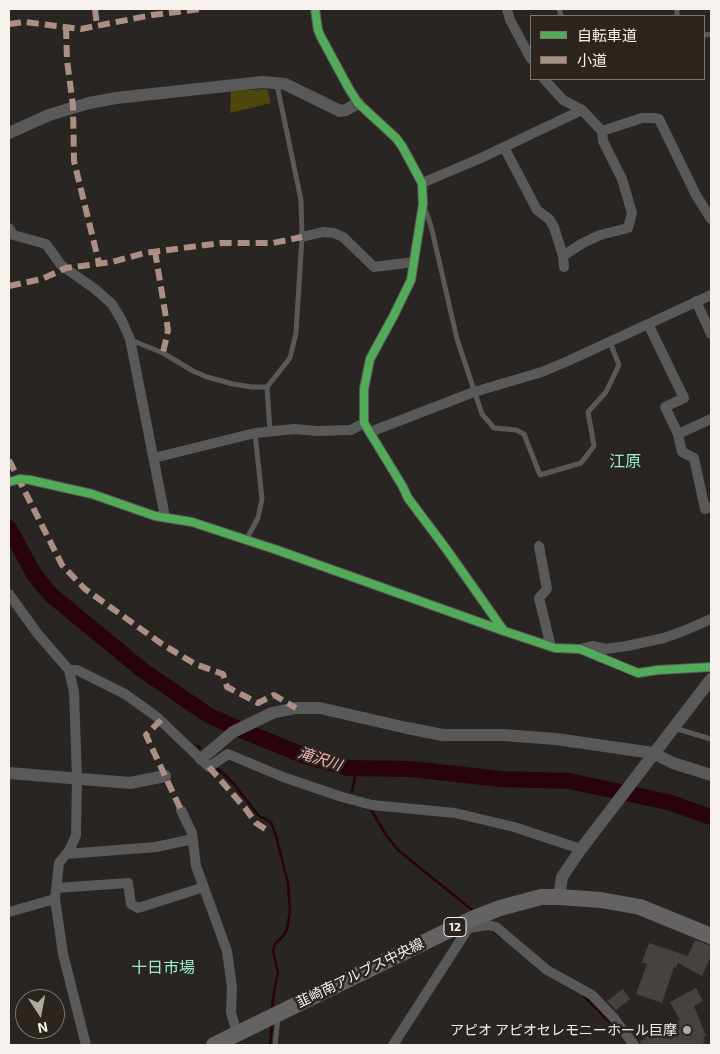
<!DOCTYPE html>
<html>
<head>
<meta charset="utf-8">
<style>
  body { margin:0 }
  #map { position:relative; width:720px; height:1054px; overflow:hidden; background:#282522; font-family:"Exo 2","Noto Sans JP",sans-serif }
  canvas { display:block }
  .frame { position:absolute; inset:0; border:10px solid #f6f1ed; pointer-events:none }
  .legend { position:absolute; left:530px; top:15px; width:175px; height:65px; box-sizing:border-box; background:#2b241f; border:1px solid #7c7671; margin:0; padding:6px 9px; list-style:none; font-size:15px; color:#f6f1ed }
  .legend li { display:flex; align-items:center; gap:10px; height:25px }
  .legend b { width:25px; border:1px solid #7c7671 }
  .north { position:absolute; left:15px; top:989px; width:50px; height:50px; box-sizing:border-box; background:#2b241f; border:1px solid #7c7671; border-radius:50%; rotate:169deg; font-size:14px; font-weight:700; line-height:20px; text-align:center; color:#f6f1ed }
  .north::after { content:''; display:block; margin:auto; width:18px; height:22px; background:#aeaaa6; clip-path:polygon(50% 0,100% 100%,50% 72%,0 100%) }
</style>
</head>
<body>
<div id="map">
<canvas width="720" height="1054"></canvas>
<div class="frame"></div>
<ul class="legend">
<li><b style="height:6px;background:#51ab58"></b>自転車道</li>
<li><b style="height:6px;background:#ac8f84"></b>小道</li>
</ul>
<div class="north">N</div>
</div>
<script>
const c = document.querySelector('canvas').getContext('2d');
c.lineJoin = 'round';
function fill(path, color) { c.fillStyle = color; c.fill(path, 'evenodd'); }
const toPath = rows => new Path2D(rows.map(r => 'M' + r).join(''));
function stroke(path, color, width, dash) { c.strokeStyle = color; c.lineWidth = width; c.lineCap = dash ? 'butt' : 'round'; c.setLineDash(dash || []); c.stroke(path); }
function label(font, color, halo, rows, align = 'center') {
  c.font = font + ' "Exo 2","Noto Sans JP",sans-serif'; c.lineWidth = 5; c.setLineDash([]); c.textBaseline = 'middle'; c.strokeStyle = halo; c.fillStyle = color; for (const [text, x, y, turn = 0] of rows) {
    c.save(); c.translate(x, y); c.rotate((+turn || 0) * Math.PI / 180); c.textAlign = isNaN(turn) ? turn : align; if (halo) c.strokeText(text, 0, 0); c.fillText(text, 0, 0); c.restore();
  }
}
fill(toPath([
  [267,89,271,103,230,113,231,91]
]), '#4f460e');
stroke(toPath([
  [198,746,200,748],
  [215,766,233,783,259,816,271,822,276,836,288,883,290,911,287,929,283,936,275,944,273,951,278,973,274,991,272,1010],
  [352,791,357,768],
  [370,808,386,835,398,850,472,910],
  [492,930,501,937],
  [584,996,614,1026],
  [270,1045,272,1024]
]), '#29030c', 2.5);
stroke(toPath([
  [9,528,34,574,50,594,141,669,208,715,241,730,305,756,348,768,410,769,501,779,569,781,668,802,711,817]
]), '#29030c', 16);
fill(toPath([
  [695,940,711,946,711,956,702,976,678,963,676,968,674,967,662,1003,636,994,647,964,642,962,649,943,688,956],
  [696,988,703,1001,694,1006,706,1036,703,1037,705,1041,703,1042,704,1045,641,1045,640,1041,646,1039,645,1037,669,1029,667,1025,680,1020,670,1002],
  [623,989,630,999,616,1010,607,1001]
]), '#464240');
stroke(toPath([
  [559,9,561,16],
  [677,9,677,16],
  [704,35,711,34],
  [425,209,431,226,457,339,482,414,494,428,516,430,524,434,540,475,581,463,594,446,588,412,606,392,619,365,610,342],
  [131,340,163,353,193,371,207,377,233,384,251,387,267,387,290,358,296,333,302,237,301,200,277,85],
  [267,387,270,430],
  [246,540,258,518,262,499,255,433],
  [674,728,711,739],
  [275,1045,278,1018]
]), '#5a5959', 5);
stroke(toPath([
  [315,9,318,30,321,37,348,87,358,103,396,138,402,146,422,183,423,204,411,280,394,315,370,359,364,389,364,423,403,487,408,498,447,550,504,631],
  [507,9,510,20,531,59],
  [544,79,563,100,582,110,602,131,642,118,654,118,659,119,696,195,711,219],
  [504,147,537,210,549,219,554,227,563,256,564,267],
  [422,183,481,158,582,110],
  [9,228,13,235,46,244,61,265,95,289,112,304,122,321,130,339,165,517],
  [302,237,323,232,334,233,343,237,374,267,414,262],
  [563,256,581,244,600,235,628,228,632,213,622,179,603,141,602,131],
  [696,301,711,334],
  [648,324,684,398,665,407,678,434],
  [711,419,678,434,682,452,694,458,705,509,711,507],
  [370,432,474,392,542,372,568,361,711,295],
  [154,458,255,433,294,429,317,431,351,430,364,423],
  [9,482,20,479,30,480,92,494,155,516,192,522,277,550,504,631,555,648,580,649,638,673,658,670,711,667],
  [539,546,547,589,539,598,551,647],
  [9,594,37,633,69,670,74,692,77,778,76,835,70,849,59,863,55,899,63,954,86,1045],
  [580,649,592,646,606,649,627,646,664,638,686,630,711,619],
  [69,670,77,670,125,694,157,717,209,767,228,754,283,777,342,797,372,805,455,813,514,827,581,849],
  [181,810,192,833,196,866,227,951,232,988,231,1012,237,1034],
  [66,854,156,847,193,839],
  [56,888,128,883,131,904,138,908,204,887],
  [9,912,55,899],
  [468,928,488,925,496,927,547,970,592,995,613,1017,634,1045],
  [393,1045,471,924]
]), '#5a5959', 10);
stroke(toPath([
  [9,133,49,115,89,103,116,98,262,82,285,84,340,111,346,110,358,103],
  [201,759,233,732,272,713,296,708,320,708,407,728,443,735,503,735,556,739,653,753,673,763,711,775],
  [9,773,130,783,165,776],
  [559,897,562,877,581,849,711,679]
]), '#5a5959', 12);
stroke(toPath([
  [214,1045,474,918,500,908,541,897,559,897,601,900,640,907,711,936]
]), '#646262', 16);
stroke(toPath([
  [95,9,97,26],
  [9,24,24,22,81,29,152,15,201,9],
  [66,27,67,60,73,106,74,161,99,263],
  [155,251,168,330,163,353],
  [9,286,42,279,66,268,112,262,145,253,221,243,273,243,302,237],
  [9,460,62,565,85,589,162,644,195,664,223,674,227,687,258,703,274,695,296,708],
  [161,720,146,735,181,810],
  [209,767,245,808,256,823,270,832]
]), '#ac8f84', 6, [12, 6]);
stroke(toPath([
  [315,9,318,30,321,37,348,87,358,103,396,138,402,146,422,183,423,204,411,280,394,315,370,359,364,389,364,423,403,487,408,498,447,550,504,631],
  [9,482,20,479,30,480,92,494,155,516,192,522,277,550,504,631,555,648,580,649,638,673,658,670,711,667]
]), '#51ab58', 8);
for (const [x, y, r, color] of [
  [687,1030,5,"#aeaaa6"]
]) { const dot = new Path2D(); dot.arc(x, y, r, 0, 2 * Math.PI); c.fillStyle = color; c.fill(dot); stroke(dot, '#2b241f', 2); }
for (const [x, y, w] of [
  [455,927,22]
]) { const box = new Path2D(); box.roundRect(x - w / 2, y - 9.5, w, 19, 4); c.fillStyle = '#2b241f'; c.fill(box); stroke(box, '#f6f1ed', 1); }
label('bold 12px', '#f6f1ed', null, [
  ["12",455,927]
]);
label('14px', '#f6f1ed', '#2b241f', [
  ["韮崎南アルプス中央線",360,973,-26]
]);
label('14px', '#f6f1ed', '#2b241f', [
  ["アピオ アピオセレモニーホール巨摩",677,1030]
], 'right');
label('italic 15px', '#f7b8c1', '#2b241f', [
  ["滝沢川",320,759,18]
]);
label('16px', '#95efcd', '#2b241f', [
  ["江原",625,462],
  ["十日市場",163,968]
]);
</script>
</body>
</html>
